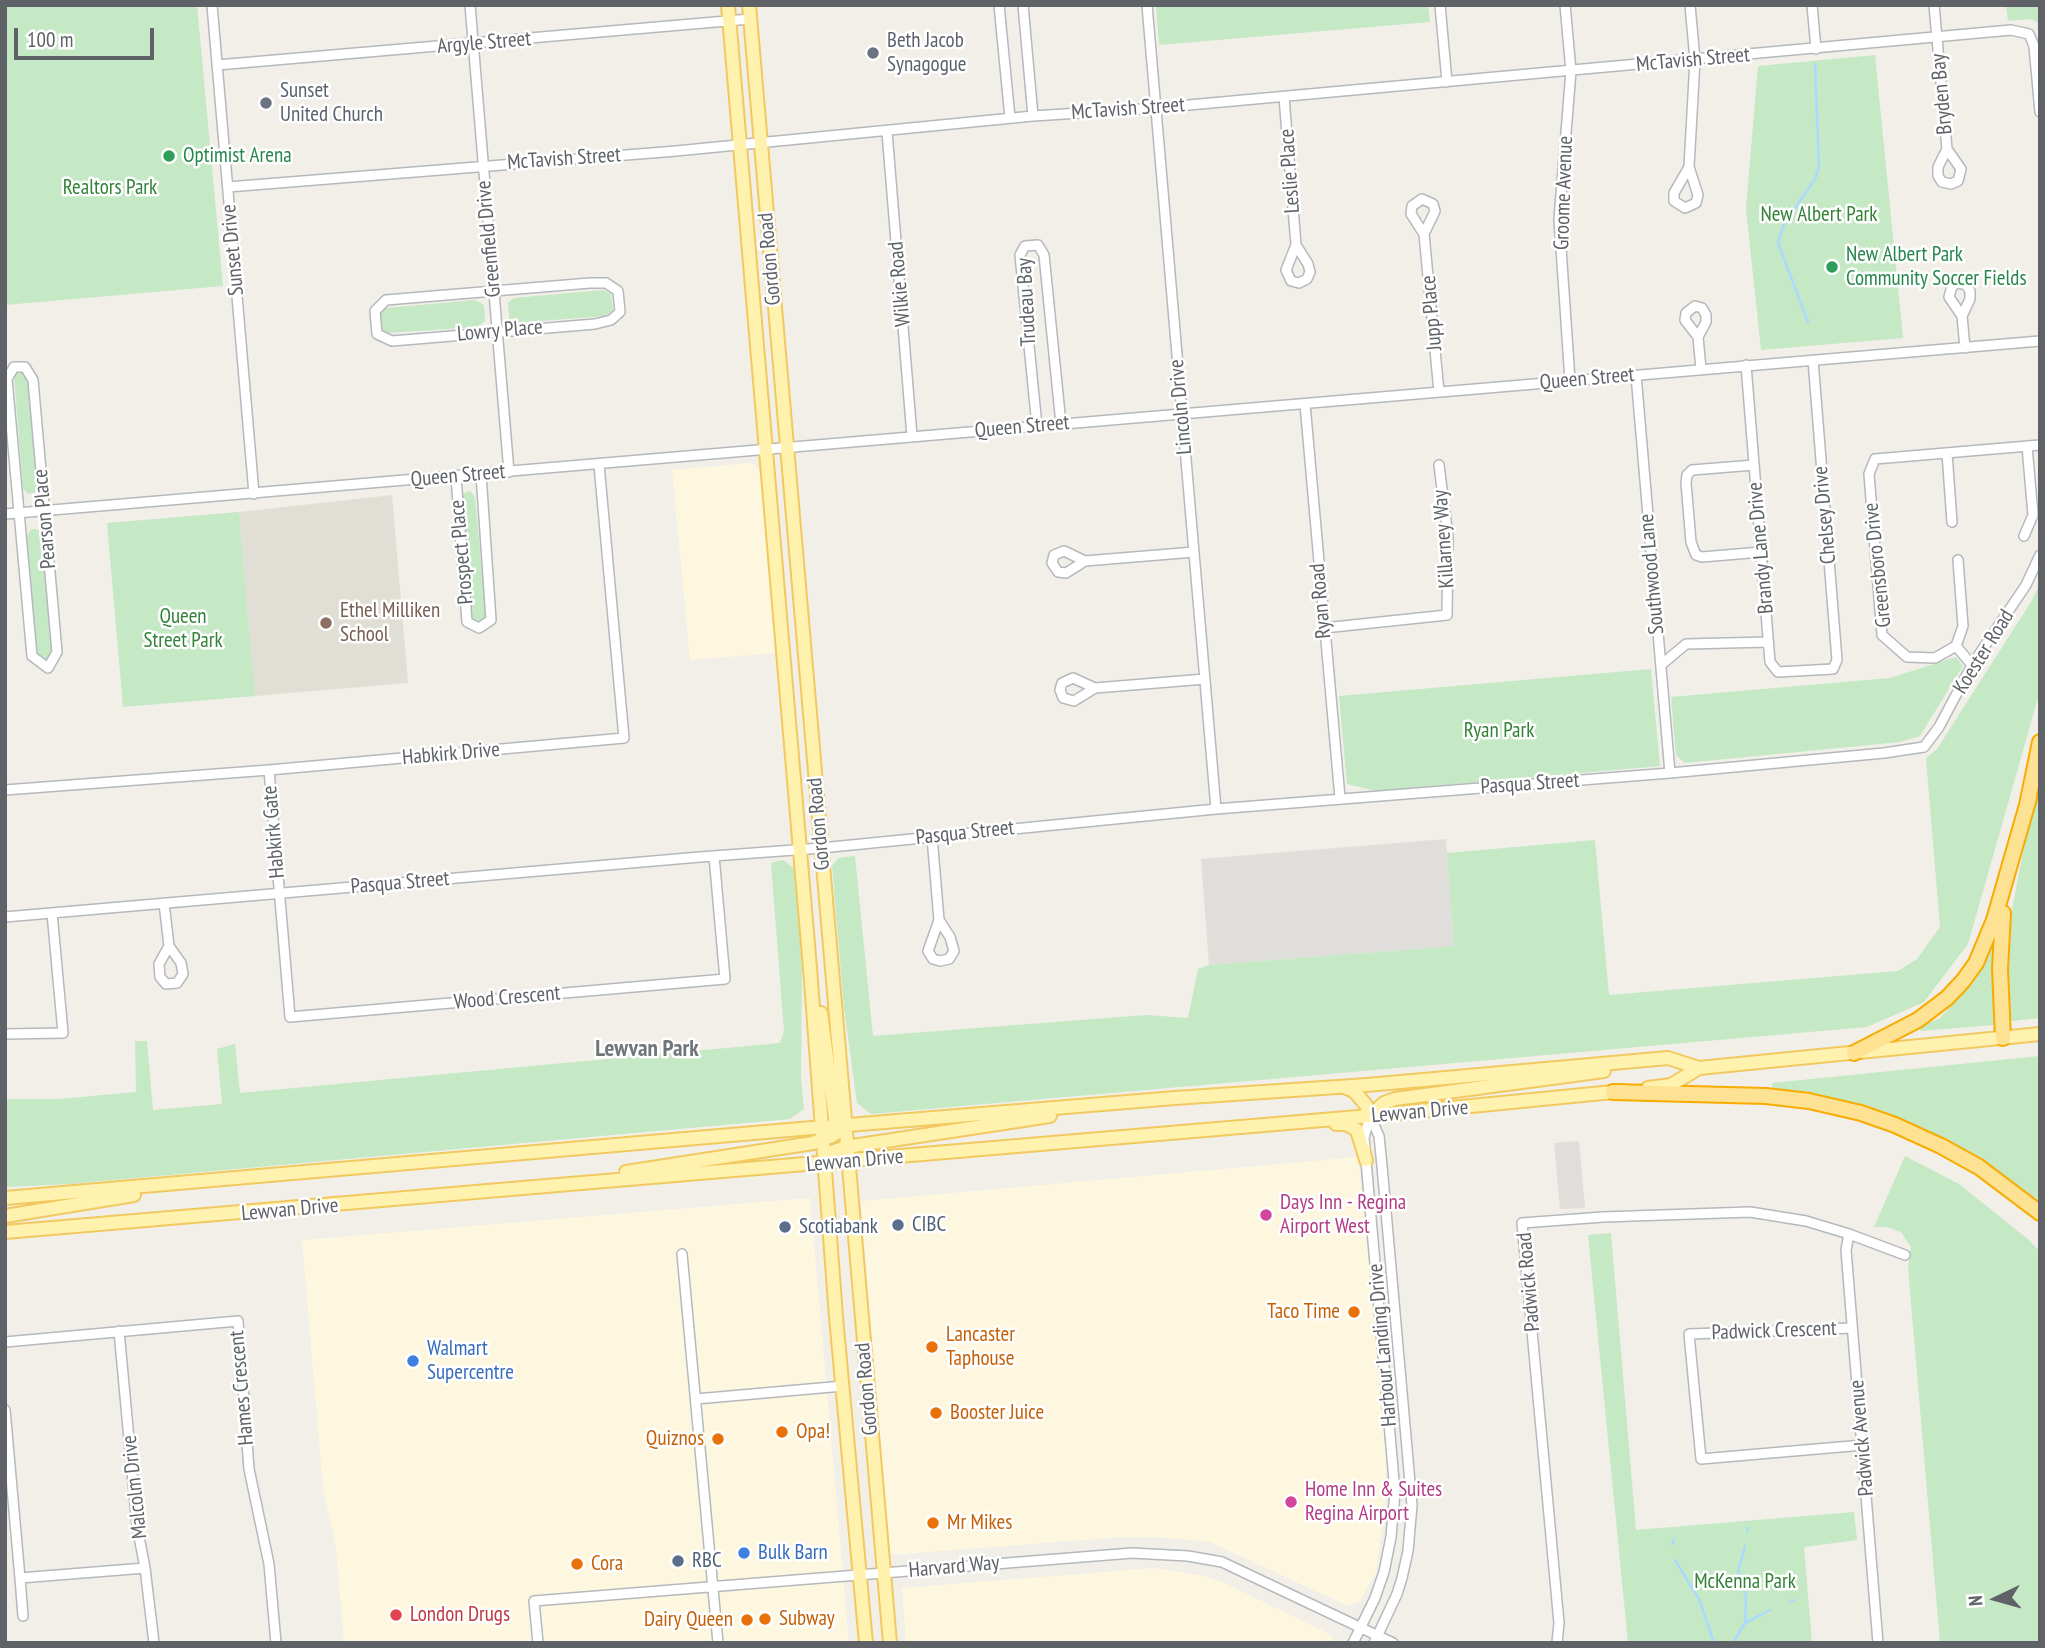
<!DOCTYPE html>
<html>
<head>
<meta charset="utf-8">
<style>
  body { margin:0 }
  #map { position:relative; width:2045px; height:1648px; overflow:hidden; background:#f1efe8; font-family:"PT Sans Narrow",sans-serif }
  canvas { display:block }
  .frame { position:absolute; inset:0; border:7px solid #5f6368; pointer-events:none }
  .north { position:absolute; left:1961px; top:1564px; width:70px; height:70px; -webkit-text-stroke:5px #fff; paint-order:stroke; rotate:265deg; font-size:19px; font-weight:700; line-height:28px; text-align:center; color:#5f6368 }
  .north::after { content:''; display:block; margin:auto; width:24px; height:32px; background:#5f6368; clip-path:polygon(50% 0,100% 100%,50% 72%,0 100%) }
  .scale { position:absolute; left:14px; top:28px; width:140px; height:32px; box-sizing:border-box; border:4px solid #5f6368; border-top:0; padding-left:9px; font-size:21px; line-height:24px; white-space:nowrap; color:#5f6368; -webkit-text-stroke:5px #fff; paint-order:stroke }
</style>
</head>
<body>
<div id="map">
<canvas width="2045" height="1648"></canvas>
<div class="frame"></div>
<div class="north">N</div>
<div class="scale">100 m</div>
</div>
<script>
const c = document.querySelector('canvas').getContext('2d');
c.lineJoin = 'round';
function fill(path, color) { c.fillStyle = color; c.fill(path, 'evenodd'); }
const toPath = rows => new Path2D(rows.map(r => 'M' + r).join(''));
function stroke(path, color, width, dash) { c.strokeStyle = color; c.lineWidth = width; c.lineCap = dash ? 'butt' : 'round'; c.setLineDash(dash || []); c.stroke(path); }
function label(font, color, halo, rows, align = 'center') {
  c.font = font + ' "PT Sans Narrow",sans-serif'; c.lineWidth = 5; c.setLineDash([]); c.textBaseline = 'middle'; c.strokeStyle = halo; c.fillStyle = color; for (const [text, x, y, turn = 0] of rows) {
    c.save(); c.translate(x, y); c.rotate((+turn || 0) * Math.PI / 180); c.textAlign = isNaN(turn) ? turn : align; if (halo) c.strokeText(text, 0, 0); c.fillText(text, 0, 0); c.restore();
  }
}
fill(toPath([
  [750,463,755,465,760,471,776,653,690,660,672,470],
  [1358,1157,1386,1437,1386,1499,1376,1573,1360,1601,1348,1606,1210,1542,1171,1538,1123,1537,889,1555,861,1201],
  [810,1198,849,1643,344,1643,336,1548,323,1488,302,1240],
  [1155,1568,1200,1575,1225,1583,1333,1636,1333,1643,906,1643,902,1588]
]), '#fef7e0');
fill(toPath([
  [1446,839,1454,946,1209,965,1201,859],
  [1579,1141,1585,1208,1560,1209,1554,1143]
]), '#e0deda');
fill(toPath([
  [392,495,408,683,255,696,239,512]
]), '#e1ded6');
fill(toPath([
  [5,5,197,5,223,286,5,305],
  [1156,5,1428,5,1430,22,1159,45],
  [2006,5,2040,5,2040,24,2031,19,2008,21],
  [1875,55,1903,338,1761,350,1746,209,1758,66],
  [603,290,611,294,613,310,605,316,515,323,509,318,508,303,514,298],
  [475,300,484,305,485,321,477,327,388,333,381,329,380,314,386,308],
  [22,370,28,376,38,487,37,492,28,494,23,489,14,376,16,372],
  [470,491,475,497,486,616,480,622,476,622,470,616,461,498,462,494],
  [239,512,255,696,123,707,107,523],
  [31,529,36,529,42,533,52,652,49,658,43,660,37,654,27,536],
  [2040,583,2040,691,1968,944,1924,1002,1867,1027,871,1114,857,1103,844,1008,832,866,838,858,855,856,873,1036,1146,1015,1188,1018,1198,969,1209,965,1454,946,1447,853,1595,840,1609,995,1898,971,1917,959,1940,927,1926,758,1937,749,2031,602],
  [1956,657,1963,666,1920,736,1900,742,1685,763,1676,755,1671,697,1890,678],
  [1651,669,1660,766,1377,791,1347,784,1339,696],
  [2040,763,2040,1018,2012,1021,2008,1011,2006,959,2010,920],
  [783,860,795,869,802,969,801,1078,804,1109,790,1119,70,1184,5,1187,5,1099,59,1099,136,1092,135,1041,147,1041,153,1110,222,1104,217,1049,235,1044,240,1093,780,1043,784,1031,771,863],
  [1998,922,1993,952,1994,1025,1920,1031,1920,1027,1940,1018,1965,991,1982,964],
  [2040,1056,2040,1202,1983,1159,1924,1129,1859,1104,1773,1092,1772,1083],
  [1905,1156,1959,1184,2029,1240,2040,1252,2040,1643,1940,1643,1908,1268,1911,1247,1901,1232,1887,1227,1874,1227],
  [1611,1233,1636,1530,1854,1512,1857,1540,1804,1547,1812,1643,1628,1643,1588,1235]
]), '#c5e8c5');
stroke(toPath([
  [1808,322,1778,243,1784,224,1815,179,1819,167,1815,64],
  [1747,1531,1748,1528],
  [1673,1540,1673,1544],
  [1675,1560,1699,1599,1714,1643],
  [1790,1602,1794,1600],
  [1745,1623,1770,1610],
  [1733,1643,1745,1623,1746,1596,1738,1572,1745,1546]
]), '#aadaff', 2.5);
const minor = toPath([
  [212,5,254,494],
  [470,5,509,472],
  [999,5,1010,118],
  [1023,5,1033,116],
  [1147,5,1216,809],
  [1440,5,1447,82],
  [1565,5,1571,71,1559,219,1570,380],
  [1812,5,1816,49],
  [1934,5,1947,149,1938,167,1938,176,1942,182,1951,184,1958,181,1961,169,1947,149],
  [217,65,750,19],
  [1284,97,1296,245,1286,270,1291,281,1299,283,1307,279,1310,272,1308,264,1296,245],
  [887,132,912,436],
  [1689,167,1674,193,1674,201,1685,208,1696,203,1698,195,1689,167,1695,60,1690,5],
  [228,187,676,151,1033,116,1156,108,2011,30,2029,34,2034,46,2040,112],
  [1424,234,1435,211,1433,204,1422,199,1412,206,1411,214,1424,234,1439,392],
  [590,283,606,283,618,291,620,312,611,320,595,324,392,341,377,334,375,311,386,300,590,283],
  [1962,316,1970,299,1970,291,1966,285,1958,283,1952,286,1949,297,1962,316,1965,348],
  [1698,337,1706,322,1706,315,1702,308,1695,306,1686,313,1685,320,1698,337,1701,369],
  [1746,365,1770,662,1778,672,1833,669,1837,660,1813,360],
  [14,367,25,367,33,380,57,652,48,668,32,656,7,379,14,367],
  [1636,375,1670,773],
  [1305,404,1340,798],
  [1037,426,1020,255,1025,246,1038,245,1044,255,1061,424],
  [1947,453,1952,522],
  [1754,465,1692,470,1687,475,1686,483,1691,542,1696,555,1702,557,1761,552],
  [456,477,467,622,479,628,491,620,481,474],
  [5,514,2040,341],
  [2024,536,2033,515,2027,446],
  [1085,561,1064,551,1054,555,1052,563,1058,572,1066,573,1085,561,1194,552],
  [1324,628,1447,615,1448,536,1439,465],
  [1956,646,1963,626,1958,560],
  [1661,665,1686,644,1768,642],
  [1972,665,1956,646,1935,658,1907,657,1882,635,1869,474,1875,459,2040,445],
  [1095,688,1073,678,1062,683,1060,690,1063,698,1074,701,1095,688,1205,679],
  [269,770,290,1017,725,979,714,856],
  [5,790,269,770,624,738,599,465],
  [932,837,939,920,950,937,954,951,949,959,940,961,933,959,928,951,939,920],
  [164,903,169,946,181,963,183,974,177,983,166,984,160,977,159,964,169,946],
  [5,917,700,857,821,848,1216,809,1670,773,1884,753,1924,747,1939,727,1972,665,2026,585,2040,555],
  [5,1034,63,1033,52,913],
  [1370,1116,1379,1136,1382,1166,1412,1505,1408,1551,1402,1578,1397,1594,1374,1643],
  [1849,1234,1846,1250,1878,1643],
  [682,1254,718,1643],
  [1852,1328,1689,1334,1701,1459,1863,1445],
  [119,1331,137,1526,145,1568,154,1643],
  [5,1342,238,1321,249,1469,269,1564,276,1643],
  [696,1399,843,1386],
  [5,1410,20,1578,145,1568],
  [20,1578,23,1616],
  [538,1643,534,1601,1132,1553,1188,1556,1222,1562,1393,1643],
  [1353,1643,1375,1598,1384,1572,1391,1537,1395,1492,1364,1138,1370,1116],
  [1557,1643,1559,1623,1522,1223,1603,1217,1750,1212,1806,1221,1849,1234,1905,1255]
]);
const major = toPath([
  [728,5,810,968,836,1317,866,1643],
  [749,5,890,1643],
  [821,1013,837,1133],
  [1344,1087,1354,1091,1366,1105,1370,1116],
  [1648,1088,1671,1085,1699,1068],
  [1370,1116,1384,1103,1395,1099,1604,1071],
  [1336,1124,1346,1124,1357,1130,1366,1160],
  [824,1163,829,1153,846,1147,1050,1116],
  [626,1172,813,1143,832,1136,845,1126],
  [5,1198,800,1129,1175,1098,1367,1085,1668,1058,1699,1068,2040,1034],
  [5,1216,134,1195],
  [5,1232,1370,1116,1623,1091]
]);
const highway = toPath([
  [2027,805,2040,742],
  [2003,913,2000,969,2003,1038],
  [1854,1053,1918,1020,1947,998,1963,981,1976,963,1994,920,2029,798],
  [1613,1092,1766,1096,1809,1101,1861,1113,1895,1125,1941,1146,1979,1167,2040,1213]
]);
stroke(minor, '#b5b8bc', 12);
stroke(major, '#f2c960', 16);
stroke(highway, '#f9ab00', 18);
stroke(minor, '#fff', 9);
stroke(major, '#fff2af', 12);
stroke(highway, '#fde293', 14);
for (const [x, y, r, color] of [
  [873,53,7,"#6b7280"],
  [266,103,7,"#6b7280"],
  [169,156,7,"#2e9e5b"],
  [1832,267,7,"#2e9e5b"],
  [326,623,7,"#8d6e63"],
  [1266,1215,7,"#d1479c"],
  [898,1225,7,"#5c6f8a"],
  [785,1227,7,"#5c6f8a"],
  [1354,1312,7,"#e8710a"],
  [932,1347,7,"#e8710a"],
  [413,1361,7,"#3f7fe0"],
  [936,1413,7,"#e8710a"],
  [782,1432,7,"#e8710a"],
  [718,1439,7,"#e8710a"],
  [1291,1502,7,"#d1479c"],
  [933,1523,7,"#e8710a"],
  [744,1553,7,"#3f7fe0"],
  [678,1561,7,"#5c6f8a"],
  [577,1564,7,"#e8710a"],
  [396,1615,7,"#e0444e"],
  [765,1619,7,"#e8710a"],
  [747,1620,7,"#e8710a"]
]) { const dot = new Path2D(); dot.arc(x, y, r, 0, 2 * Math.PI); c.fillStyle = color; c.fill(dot); stroke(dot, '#fff', 2.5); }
label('21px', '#5b616d', '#fff', [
  ["Beth Jacob",887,41],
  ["Synagogue",887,65],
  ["Sunset",280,91],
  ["United Church",280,115]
], 'left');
label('21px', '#5f6368', '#fff', [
  ["Argyle Street",484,43,-5],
  ["McTavish Street",1693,60,-5],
  ["Bryden Bay",1942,94,-95],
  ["McTavish Street",1128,109,-4],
  ["McTavish Street",564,159,-4],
  ["Leslie Place",1290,171,-94],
  ["Groome Avenue",1564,193,-88],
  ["Greenfield Drive",489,239,-95],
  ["Sunset Drive",233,250,-95],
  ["Gordon Road",770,259,-95],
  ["Wilkie Road",900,284,-95],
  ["Trudeau Bay",1027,302,-93],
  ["Jupp Place",1432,313,-95],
  ["Lowry Place",500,331,-5],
  ["Queen Street",1587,379,-5],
  ["Lincoln Drive",1181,407,-95],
  ["Queen Street",1022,427,-5],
  ["Queen Street",458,476,-5],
  ["Chelsey Drive",1825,515,-95],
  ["Pearson Place",45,519,-95],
  ["Killarney Way",1444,539,-94],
  ["Brandy Lane Drive",1761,548,-95],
  ["Prospect Place",462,552,-95],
  ["Greensboro Drive",1878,565,-96],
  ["Southwood Lane",1652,574,-95],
  ["Ryan Road",1321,601,-95],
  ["Koester Road",1984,652,-58],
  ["Habkirk Drive",451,754,-5],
  ["Pasqua Street",1530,784,-4],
  ["Gordon Road",819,824,-95],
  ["Habkirk Gate",274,832,-95],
  ["Pasqua Street",965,833,-6],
  ["Pasqua Street",400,883,-5],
  ["Wood Crescent",507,998,-5],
  ["Lewvan Drive",1420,1112,-5],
  ["Lewvan Drive",855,1161,-5],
  ["Lewvan Drive",290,1210,-5],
  ["Padwick Road",1529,1282,-95],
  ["Padwick Crescent",1774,1331,-2],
  ["Harbour Landing Drive",1383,1345,-95],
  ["Hames Crescent",242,1388,-95],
  ["Gordon Road",867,1389,-95],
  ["Padwick Avenue",1862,1438,-95],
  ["Malcolm Drive",135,1487,-96],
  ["Harvard Way",954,1567,-5]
]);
label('21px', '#27864d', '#fff', [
  ["Optimist Arena",183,156],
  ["New Albert Park",1846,255],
  ["Community Soccer Fields",1846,279]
], 'left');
label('21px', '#348238', '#fff', [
  ["Realtors Park",110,188],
  ["New Albert Park",1819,215],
  ["Queen",183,617],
  ["Street Park",183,641],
  ["Ryan Park",1499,731],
  ["McKenna Park",1745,1582]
]);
label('21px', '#785e54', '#fff', [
  ["Ethel Milliken",340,611],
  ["School",340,635]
], 'left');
label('21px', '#b23c85', '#fff', [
  ["Days Inn - Regina",1280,1203],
  ["Airport West",1280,1227],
  ["Home Inn & Suites",1305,1490],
  ["Regina Airport",1305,1514]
], 'left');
label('21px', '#4e5e75', '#fff', [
  ["CIBC",912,1225],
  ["Scotiabank",799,1227],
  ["RBC",692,1561]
], 'left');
label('21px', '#c56008', '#fff', [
  ["Taco Time",1340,1312,"right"],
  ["Lancaster",946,1335],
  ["Taphouse",946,1359],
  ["Booster Juice",950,1413],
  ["Opa!",796,1432],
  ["Quiznos",704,1439,"right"],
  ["Mr Mikes",947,1523],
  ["Cora",591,1564],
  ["Subway",779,1619],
  ["Dairy Queen",733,1620,"right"]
], 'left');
label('21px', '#366cbe', '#fff', [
  ["Walmart",427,1349],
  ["Supercentre",427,1373],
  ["Bulk Barn",758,1553]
], 'left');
label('21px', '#be3a42', '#fff', [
  ["London Drugs",410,1615]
], 'left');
label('bold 23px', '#70757a', '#fff', [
  ["Lewvan Park",647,1049]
]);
</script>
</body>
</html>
